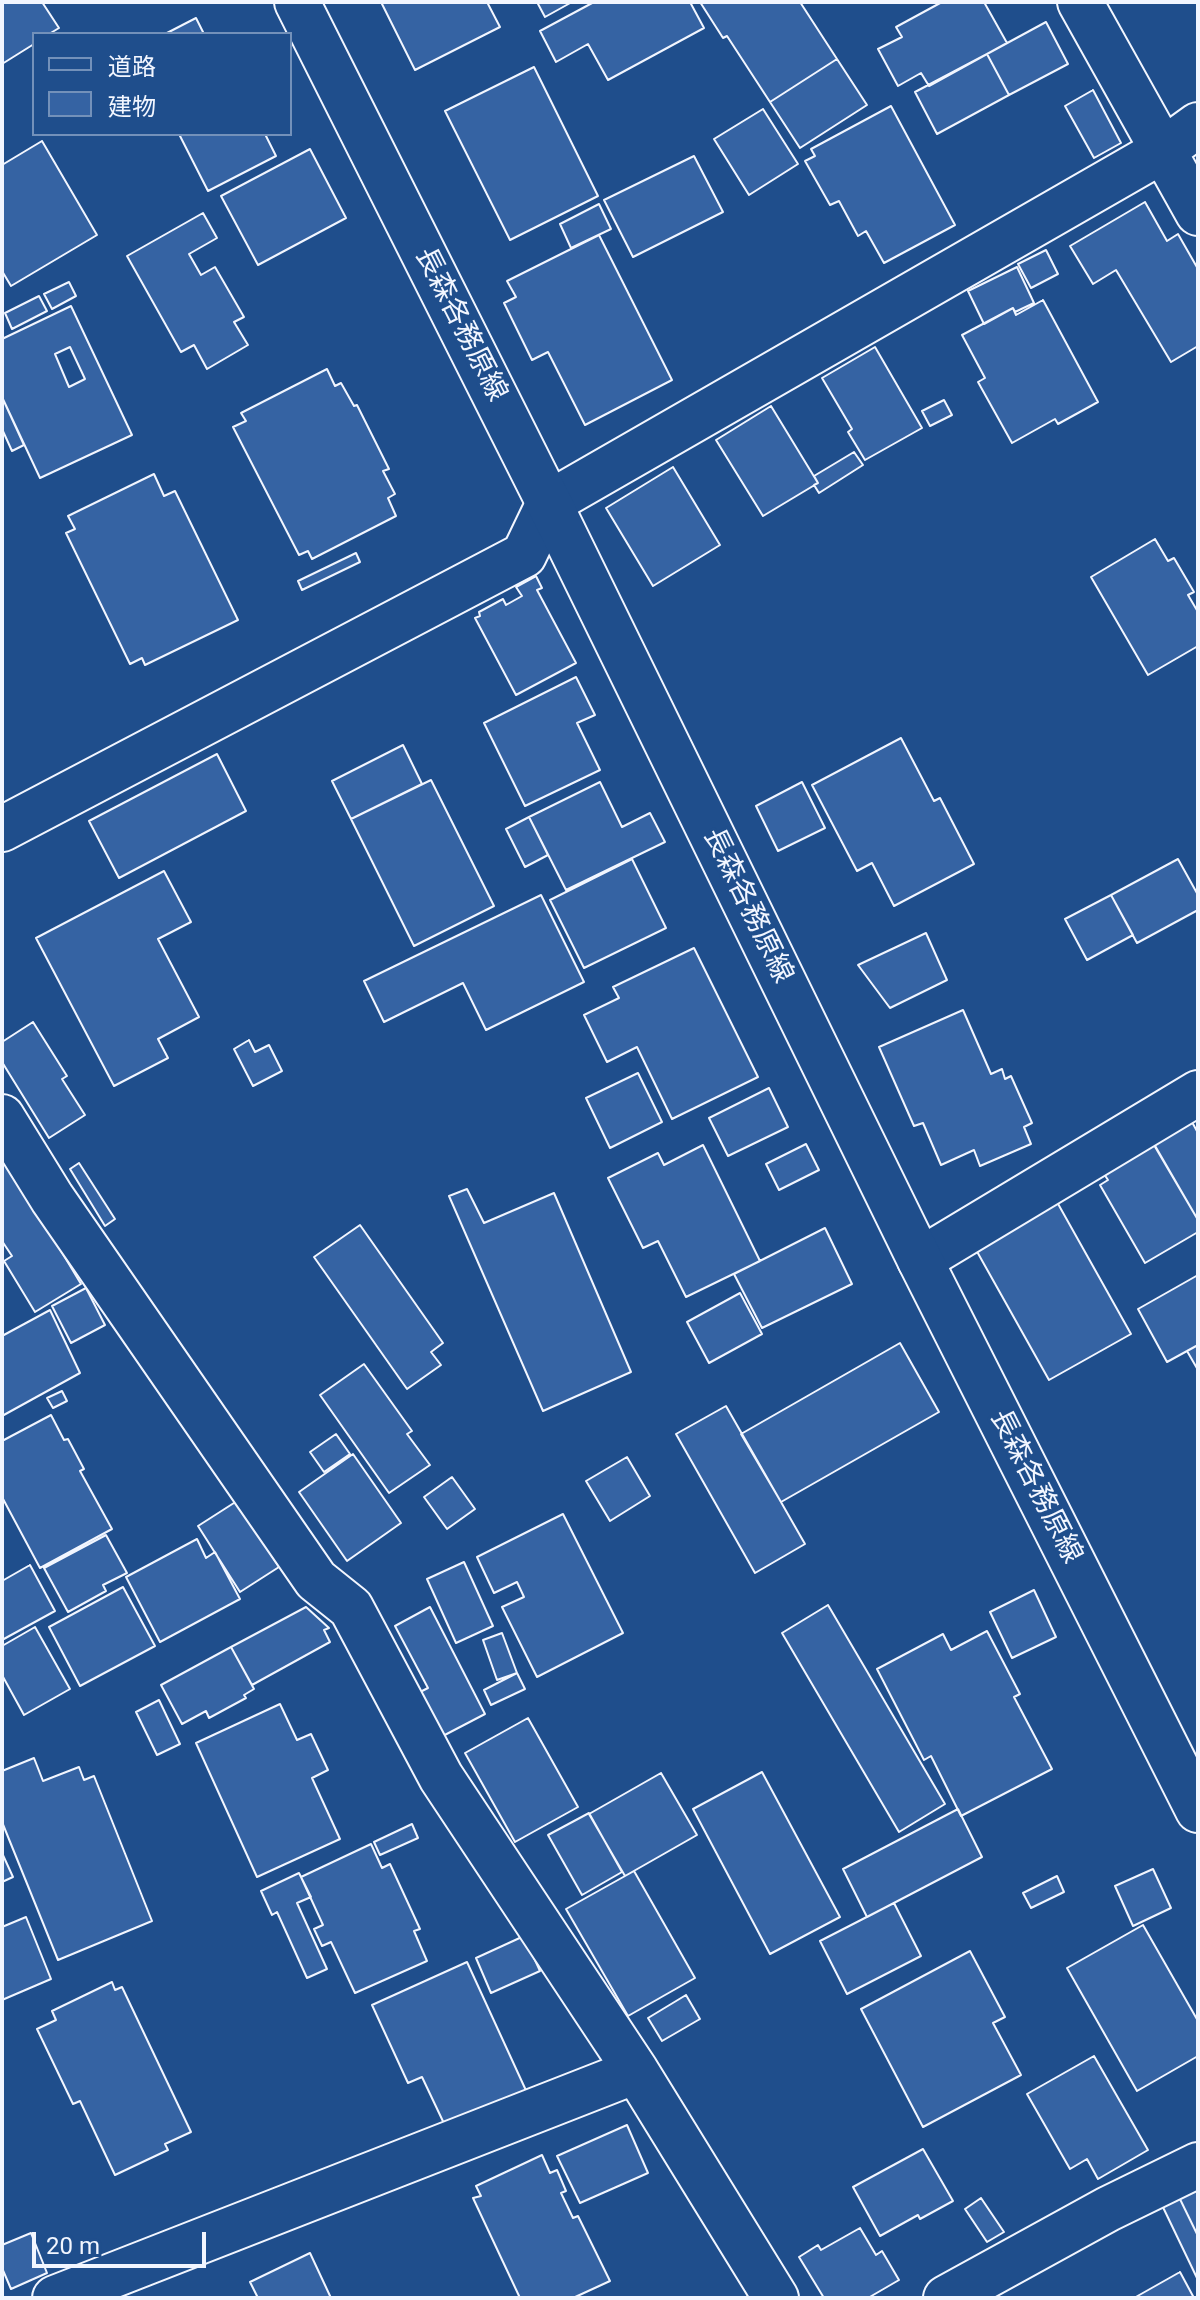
<!DOCTYPE html>
<html>
<head>
<meta charset="utf-8">
<style>
  body { margin:0 }
  #map { position:relative; width:1200px; height:2300px; overflow:hidden; background:#1f4e8c; font-family:Roboto,"Noto Sans JP",sans-serif }
  canvas { display:block }
  .frame { position:absolute; inset:0; border:4px solid #f2f6ff; pointer-events:none }
  .legend { position:absolute; left:32px; top:32px; width:260px; height:104px; box-sizing:border-box; background:#1f4e8c; border:2px solid #7391ba; margin:0; padding:10px 14px; list-style:none; font-size:24px; color:#f2f6ff }
  .legend li { display:flex; align-items:center; gap:16px; height:40px }
  .legend b { width:40px; border:2px solid #7391ba }
  .scale { position:absolute; left:32px; top:2232px; width:174px; height:36px; box-sizing:border-box; border:4px solid #f2f6ff; border-top:0; padding-left:10px; font-size:24px; line-height:28px; white-space:nowrap; color:#f2f6ff; -webkit-text-stroke:6px #1f4e8c; paint-order:stroke }
</style>
</head>
<body>
<div id="map">
<canvas width="1200" height="2300"></canvas>
<div class="frame"></div>
<ul class="legend">
<li><b style="height:10px;background:#1f4e8c"></b>道路</li>
<li><b style="height:22px;background:#3563a3"></b>建物</li>
</ul>
<div class="scale">20 m</div>
</div>
<script>
const c = document.querySelector('canvas').getContext('2d');
c.lineJoin = 'round';
function fill(path, color) { c.fillStyle = color; c.fill(path, 'evenodd'); }
const toPath = rows => new Path2D(rows.map(r => 'M' + r).join(''));
function stroke(path, color, width, dash) { c.strokeStyle = color; c.lineWidth = width; c.lineCap = dash ? 'butt' : 'round'; c.setLineDash(dash || []); c.stroke(path); }
function label(font, color, halo, rows, align = 'center') {
  c.font = font + ' Roboto,"Noto Sans JP",sans-serif'; c.lineWidth = 6; c.setLineDash([]); c.textBaseline = 'middle'; c.strokeStyle = halo; c.fillStyle = color; for (const [text, x, y, turn = 0] of rows) {
    c.save(); c.translate(x, y); c.rotate((+turn || 0) * Math.PI / 180); c.textAlign = isNaN(turn) ? turn : align; if (halo) c.strokeText(text, 0, 0); c.fillText(text, 0, 0); c.restore();
  }
}
const building = toPath([
  [2,2,42,2,59,28,49,34,34,34,34,44,2,64,2,2],
  [381,2,487,2,500,27,415,70,381,2],
  [537,2,572,2,545,17,537,2],
  [594,2,690,2,704,28,608,80,588,44,556,62,540,31,594,2],
  [700,2,800,2,837,59,770,102,727,36,723,38,700,2],
  [942,2,984,2,1007,43,929,86,921,73,898,86,878,49,902,37,896,27,942,2],
  [196,18,204,34,165,34,196,18],
  [1046,22,1068,64,1009,95,987,54,1046,22],
  [987,54,1009,95,937,134,915,92,987,54],
  [837,59,867,105,800,148,770,102,837,59],
  [534,67,598,196,510,240,445,111,534,67],
  [1093,90,1121,143,1094,158,1065,106,1093,90],
  [891,106,955,225,884,263,866,231,858,236,839,201,830,205,805,161,815,156,811,149,891,106],
  [763,109,798,164,749,195,714,139,763,109],
  [179,134,265,134,276,156,208,191,179,134],
  [42,141,97,235,11,286,2,271,2,165,42,141],
  [310,149,346,218,258,265,221,196,310,149],
  [694,156,723,212,633,257,604,200,694,156],
  [1145,202,1167,241,1178,234,1198,269,1198,346,1171,362,1116,270,1093,284,1070,246,1145,202],
  [599,204,611,229,571,248,560,224,599,204],
  [203,213,217,238,189,254,201,275,215,267,244,317,234,322,248,345,207,369,194,345,181,352,127,256,203,213],
  [599,235,672,380,585,425,548,352,532,360,504,303,516,297,507,281,599,235],
  [1046,250,1058,274,1031,288,1018,264,1046,250],
  [1017,267,1034,303,1015,312,1013,308,984,324,968,291,1017,267],
  [69,282,76,296,52,309,44,294,69,282],
  [39,296,47,311,12,329,5,313,39,296],
  [1043,300,1098,402,1058,424,1055,419,1012,443,978,382,985,378,962,335,1013,308,1016,315,1043,300],
  [71,306,132,435,40,478,2,397,2,339,71,306],
  [70,347,85,379,69,387,55,354,70,347],
  [875,347,922,428,865,460,848,432,852,429,822,378,875,347],
  [327,369,335,386,341,383,354,406,357,405,389,469,383,471,395,494,388,498,396,516,312,559,308,551,299,555,233,427,246,421,241,413,327,369],
  [2,397,24,445,12,451,2,429,2,397],
  [944,400,952,415,930,426,922,411,944,400],
  [771,406,818,483,763,516,716,440,771,406],
  [854,452,863,465,819,493,814,485,818,483,814,476,854,452],
  [673,467,720,545,653,586,606,508,673,467],
  [154,474,164,496,175,491,238,620,145,665,142,658,130,664,66,533,75,529,68,516,154,474],
  [1155,539,1168,561,1174,558,1194,592,1188,595,1198,612,1198,646,1148,675,1091,577,1155,539],
  [356,553,360,562,302,590,298,581,356,553],
  [536,576,542,588,537,590,576,663,516,695,475,618,480,616,479,612,503,599,506,605,522,596,516,587,536,576],
  [576,677,595,715,577,723,600,770,525,806,484,723,576,677],
  [901,738,934,801,940,798,974,864,894,906,872,863,857,871,812,785,901,738],
  [403,745,422,784,351,819,332,781,403,745],
  [217,754,246,811,119,878,89,821,217,754],
  [431,780,494,906,414,946,351,819,431,780],
  [600,782,622,827,650,813,665,842,566,890,529,817,600,782],
  [802,782,825,828,778,851,756,806,802,782],
  [529,817,548,855,525,867,506,829,529,817],
  [632,859,666,928,584,968,550,900,632,859],
  [1178,859,1198,895,1198,910,1137,943,1111,895,1178,859],
  [164,871,191,922,158,939,199,1017,158,1039,168,1058,114,1086,36,938,164,871],
  [541,895,584,982,486,1030,463,983,384,1022,364,981,541,895],
  [1111,895,1133,935,1087,960,1065,919,1111,895],
  [926,933,947,980,890,1008,858,965,926,933],
  [694,948,758,1077,672,1119,637,1047,607,1062,584,1015,619,998,613,987,694,948],
  [963,1010,991,1074,1002,1069,1005,1079,1011,1076,1032,1123,1024,1127,1031,1144,980,1166,974,1150,941,1165,923,1123,914,1126,879,1047,963,1010],
  [33,1022,67,1076,62,1079,85,1115,49,1138,2,1062,2,1042,33,1022],
  [249,1040,255,1052,269,1045,282,1071,253,1086,234,1049,249,1040],
  [638,1073,662,1122,610,1148,586,1098,638,1073],
  [769,1088,788,1127,728,1156,709,1118,769,1088],
  [1192,1122,1198,1133,1198,1220,1154,1145,1192,1122],
  [806,1144,819,1170,779,1190,766,1164,806,1144],
  [1154,1144,1198,1220,1198,1232,1145,1263,1100,1185,1108,1180,1104,1174,1154,1144],
  [703,1145,760,1261,686,1297,658,1241,643,1248,608,1178,658,1153,664,1165,703,1145],
  [7,1161,81,1284,35,1312,4,1261,12,1256,2,1241,2,1163,7,1161],
  [79,1163,115,1219,105,1226,70,1169,79,1163],
  [467,1189,484,1223,554,1193,631,1372,543,1411,449,1196,467,1189],
  [1057,1202,1131,1334,1049,1380,975,1248,1057,1202],
  [360,1225,443,1343,431,1352,441,1365,407,1389,314,1257,360,1225],
  [825,1228,852,1284,762,1328,734,1274,825,1228],
  [1198,1275,1198,1345,1167,1362,1138,1309,1198,1275],
  [86,1288,105,1325,71,1343,52,1306,86,1288],
  [740,1293,762,1334,709,1363,687,1322,740,1293],
  [50,1310,80,1373,2,1416,2,1336,50,1310],
  [900,1343,939,1412,781,1502,741,1434,900,1343],
  [1198,1345,1198,1370,1187,1351,1198,1345],
  [364,1364,412,1431,407,1434,430,1465,389,1493,320,1395,364,1364],
  [62,1391,67,1401,53,1408,47,1398,62,1391],
  [726,1406,805,1544,755,1573,676,1434,726,1406],
  [51,1415,64,1440,68,1439,84,1469,80,1471,112,1529,40,1568,2,1497,2,1441,51,1415],
  [336,1434,350,1454,324,1472,310,1452,336,1434],
  [353,1454,401,1523,347,1561,299,1492,353,1454],
  [627,1457,650,1496,610,1521,586,1481,627,1457],
  [452,1477,475,1509,447,1529,424,1497,452,1477],
  [237,1501,279,1567,240,1592,198,1526,237,1501],
  [563,1514,623,1633,537,1677,502,1607,524,1597,517,1582,494,1593,477,1557,563,1514],
  [106,1535,127,1573,103,1585,106,1591,68,1612,44,1568,106,1535],
  [197,1539,206,1558,215,1552,240,1599,160,1642,126,1577,197,1539],
  [464,1562,493,1626,456,1643,427,1579,464,1562],
  [30,1565,55,1611,2,1640,2,1581,30,1565],
  [123,1587,155,1646,80,1686,49,1627,123,1587],
  [1034,1590,1056,1637,1012,1658,990,1612,1034,1590],
  [828,1605,945,1804,899,1832,782,1633,828,1605],
  [306,1607,329,1628,324,1630,330,1642,252,1685,231,1647,306,1607],
  [430,1607,485,1714,439,1738,416,1694,428,1688,395,1626,430,1607],
  [35,1627,70,1689,24,1715,2,1675,2,1646,35,1627],
  [987,1631,1020,1694,1014,1697,1052,1769,961,1816,931,1756,924,1760,877,1669,943,1634,951,1650,987,1631],
  [502,1633,517,1673,497,1680,483,1640,502,1633],
  [231,1647,254,1689,244,1695,246,1698,209,1718,206,1711,182,1724,161,1685,231,1647],
  [517,1673,525,1689,491,1705,484,1690,517,1673],
  [159,1700,180,1744,157,1755,136,1712,159,1700],
  [280,1704,297,1740,311,1734,328,1770,312,1778,340,1839,257,1877,196,1743,280,1704],
  [528,1718,578,1807,515,1842,465,1753,528,1718],
  [34,1758,43,1781,79,1767,84,1780,94,1776,152,1921,58,1960,2,1822,2,1771,34,1758],
  [762,1772,840,1917,770,1954,693,1809,762,1772],
  [661,1773,697,1835,625,1876,589,1814,661,1773],
  [958,1809,982,1857,867,1917,843,1869,958,1809],
  [589,1813,622,1872,582,1895,548,1835,589,1813],
  [412,1824,418,1838,380,1855,374,1842,412,1824],
  [371,1844,382,1868,390,1864,420,1929,414,1931,427,1961,355,1993,331,1942,322,1946,314,1929,323,1925,301,1877,371,1844],
  [2,1853,13,1877,2,1882,2,1853],
  [1153,1869,1171,1908,1133,1926,1115,1886,1153,1869],
  [634,1871,695,1978,628,2016,566,1909,634,1871],
  [299,1873,311,1897,297,1903,327,1969,307,1978,277,1912,272,1915,261,1891,299,1873],
  [1057,1876,1064,1892,1031,1908,1023,1893,1057,1876],
  [894,1903,921,1956,847,1994,820,1941,894,1903],
  [26,1917,51,1979,2,2000,2,1927,26,1917],
  [1143,1925,1198,2021,1198,2056,1137,2091,1067,1968,1143,1925],
  [524,1936,540,1971,491,1993,476,1958,524,1936],
  [970,1951,1005,2017,993,2023,1021,2075,923,2127,861,2009,970,1951],
  [467,1962,529,2097,449,2134,422,2077,408,2083,372,2005,467,1962],
  [112,1982,115,1990,122,1987,191,2132,165,2144,168,2150,115,2175,80,2101,73,2104,37,2029,56,2020,52,2011,112,1982],
  [686,1995,700,2019,662,2041,648,2018,686,1995],
  [1094,2056,1148,2150,1098,2179,1087,2159,1070,2169,1027,2094,1094,2056],
  [627,2125,648,2173,580,2203,557,2156,627,2125],
  [923,2149,953,2201,920,2219,918,2215,880,2236,853,2187,923,2149],
  [542,2155,550,2173,557,2170,566,2191,561,2193,573,2218,578,2216,610,2281,573,2298,520,2298,473,2198,481,2196,476,2186,542,2155],
  [1198,2183,1198,2236,1177,2193,1198,2183],
  [1177,2193,1198,2236,1197,2278,1160,2201,1177,2193],
  [981,2198,1004,2232,987,2242,965,2209,981,2198],
  [860,2228,876,2255,882,2251,899,2280,868,2298,824,2298,799,2257,818,2245,821,2250,860,2228],
  [31,2233,47,2273,11,2289,2,2268,2,2245,31,2233],
  [310,2253,331,2298,258,2298,250,2282,310,2253],
  [1180,2272,1194,2298,1134,2298,1180,2272]
]);
fill(building, '#3563a3');
stroke(building, '#f2f6ff', 2);
const minor = toPath([
  [1080,2,1198,213],
  [2,829,524,555,549,503,1162,151,1198,125],
  [2,1117,52,1198,316,1580,351,1608,441,1777,636,2071,776,2298],
  [920,1260,1198,1093],
  [55,2298,636,2071],
  [946,2298,1108,2209,1198,2165]
]);
const secondary = toPath([
  [297,2,549,503,920,1260,1198,1810]
]);
stroke(minor, '#f2f6ff', 48);
stroke(secondary, '#f2f6ff', 48);
stroke(minor, '#1f4e8c', 44);
stroke(secondary, '#1f4e8c', 44);
label('28px', '#f2f6ff', '#1f4e8c', [
  ["長森各務原線",460,325,63],
  ["長森各務原線",747,906,64],
  ["長森各務原線",1035,1487,63]
]);
</script>
</body>
</html>
